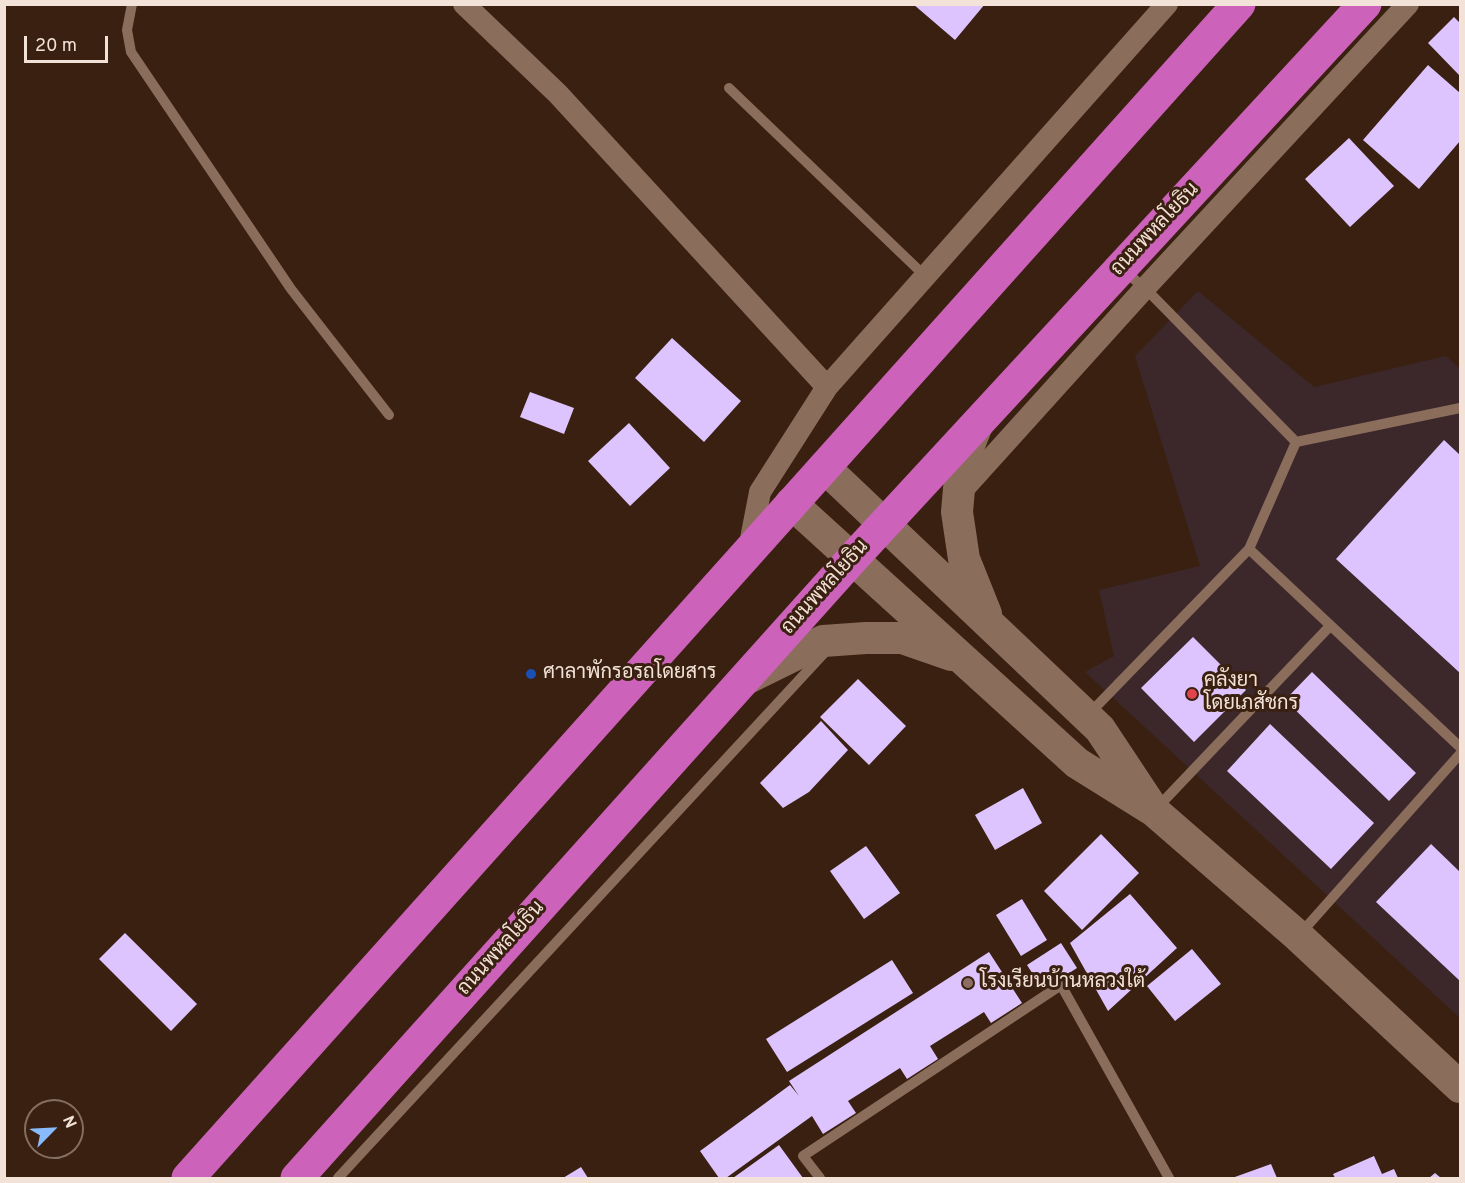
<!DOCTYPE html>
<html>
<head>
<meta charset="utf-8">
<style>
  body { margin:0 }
  #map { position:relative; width:1465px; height:1183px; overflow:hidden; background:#392010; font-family:Overpass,sans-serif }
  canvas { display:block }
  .frame { position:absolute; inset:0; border:6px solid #f3e2d7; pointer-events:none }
  .north { position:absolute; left:24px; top:1099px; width:60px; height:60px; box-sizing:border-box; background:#392010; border:2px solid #836e60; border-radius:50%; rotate:66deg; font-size:16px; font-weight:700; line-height:24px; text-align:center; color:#f3e2d7 }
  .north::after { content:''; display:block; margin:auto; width:21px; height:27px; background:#89bafc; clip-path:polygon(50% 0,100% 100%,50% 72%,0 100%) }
  .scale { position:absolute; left:24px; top:36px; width:84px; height:27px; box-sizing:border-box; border:3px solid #f3e2d7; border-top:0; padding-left:8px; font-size:18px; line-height:21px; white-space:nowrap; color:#f3e2d7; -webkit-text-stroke:4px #392010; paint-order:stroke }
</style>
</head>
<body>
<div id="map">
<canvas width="1465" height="1183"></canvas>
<div class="frame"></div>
<div class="north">N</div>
<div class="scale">20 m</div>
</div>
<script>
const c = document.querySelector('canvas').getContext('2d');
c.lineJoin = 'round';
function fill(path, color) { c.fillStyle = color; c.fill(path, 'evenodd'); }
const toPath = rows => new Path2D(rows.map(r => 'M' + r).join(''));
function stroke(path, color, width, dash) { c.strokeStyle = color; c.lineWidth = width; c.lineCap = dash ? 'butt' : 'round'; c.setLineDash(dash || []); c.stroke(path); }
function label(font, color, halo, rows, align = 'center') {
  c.font = font + ' Overpass,Sarabun,sans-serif'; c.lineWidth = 6; c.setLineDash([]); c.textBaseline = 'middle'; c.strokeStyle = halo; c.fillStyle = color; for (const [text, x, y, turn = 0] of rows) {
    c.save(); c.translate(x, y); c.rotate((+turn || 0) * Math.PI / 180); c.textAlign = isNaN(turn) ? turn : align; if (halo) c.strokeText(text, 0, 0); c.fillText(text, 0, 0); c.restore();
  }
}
fill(toPath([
  [1198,291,1314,387,1446,356,1460,369,1460,1018,1085,672,1114,656,1099,590,1200,566,1135,356]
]), '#3c282b');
fill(toPath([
  [913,4,985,4,955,40],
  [1454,17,1460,23,1460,76,1428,43],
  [1428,65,1460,93,1460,141,1419,189,1363,140],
  [1349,138,1394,186,1350,227,1305,179],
  [672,338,741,401,704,442,635,378],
  [530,392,574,408,564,434,520,417],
  [629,423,670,468,630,506,588,461],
  [1444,440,1460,455,1460,673,1336,559],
  [1193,637,1246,690,1194,742,1141,688],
  [1312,672,1416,773,1389,801,1285,700],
  [858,679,906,726,869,765,820,717],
  [821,721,848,750,809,792,783,808,760,783],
  [1270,724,1374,823,1331,869,1227,771],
  [1023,788,1042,823,995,850,975,815],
  [1101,834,1139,873,1082,930,1044,891],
  [1431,844,1460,872,1460,981,1376,902],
  [866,846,900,893,864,919,830,871],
  [1130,894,1177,948,1108,1011,1070,943],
  [1022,899,1047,940,1021,956,996,915],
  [125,933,197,1004,171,1031,99,959],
  [1061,943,1077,968,1043,990,1027,965],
  [1192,949,1221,984,1175,1021,1147,986],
  [989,952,1022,1003,991,1023,984,1012,930,1046,938,1059,907,1079,900,1068,848,1101,856,1113,823,1134,812,1116,726,1178,719,1178,700,1151,790,1085,799,1096,789,1081],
  [892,960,913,993,787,1072,766,1039],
  [779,1145,803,1178,733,1178],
  [1374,1156,1382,1174,1394,1169,1398,1178,1335,1178,1333,1174],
  [1271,1164,1277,1178,1232,1178],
  [581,1167,588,1178,563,1178],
  [1435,1173,1441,1178,1429,1178]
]), '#ddc4ff');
stroke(toPath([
  [132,4,127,30,131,52,291,289,389,415],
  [729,88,926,277],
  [1124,271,1145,288,1296,442],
  [1296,442,1249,549,1460,747],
  [1296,442,1460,408],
  [1088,715,1249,549],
  [1155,810,1330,626],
  [1300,934,1460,754],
  [338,1178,826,651],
  [820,1178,803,1156,1061,985,1169,1178]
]), '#8b6d5b', 10);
stroke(toPath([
  [464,4,558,94,827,387],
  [959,494,1145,288,1408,4],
  [749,549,760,492,827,387,1167,4]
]), '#8b6d5b', 22);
stroke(toPath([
  [977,425,961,466,957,512,964,559,986,614],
  [824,467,1100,729,1149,803],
  [791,503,1077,763,1154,811,1298,936,1460,1087],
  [748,678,823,641,866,638,902,638,951,655]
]), '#8b6d5b', 32);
stroke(toPath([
  [188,1178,1239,4],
  [297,1178,853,558,1365,4]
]), '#cc62b9', 33);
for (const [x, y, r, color] of [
  [531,674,6,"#1a4fb4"],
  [1192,694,6,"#e0444e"],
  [968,983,6,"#8d6e63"]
]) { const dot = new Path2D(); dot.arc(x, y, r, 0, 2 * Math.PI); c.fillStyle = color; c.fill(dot); stroke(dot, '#392010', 2); }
label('20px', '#f3e2d7', '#392010', [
  ["ถนนพหลโยธิน",1156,230,-47],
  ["ถนนพหลโยธิน",826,588,-48],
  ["ถนนพหลโยธิน",502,949,-48]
]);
label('20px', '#f3e2d7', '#392010', [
  ["ศาลาพักรอรถโดยสาร",543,674],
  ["คลังยา",1204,682],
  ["โดยเภสัชกร",1204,705],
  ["โรงเรียนบ้านหลวงใต้",980,983]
], 'left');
</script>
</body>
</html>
